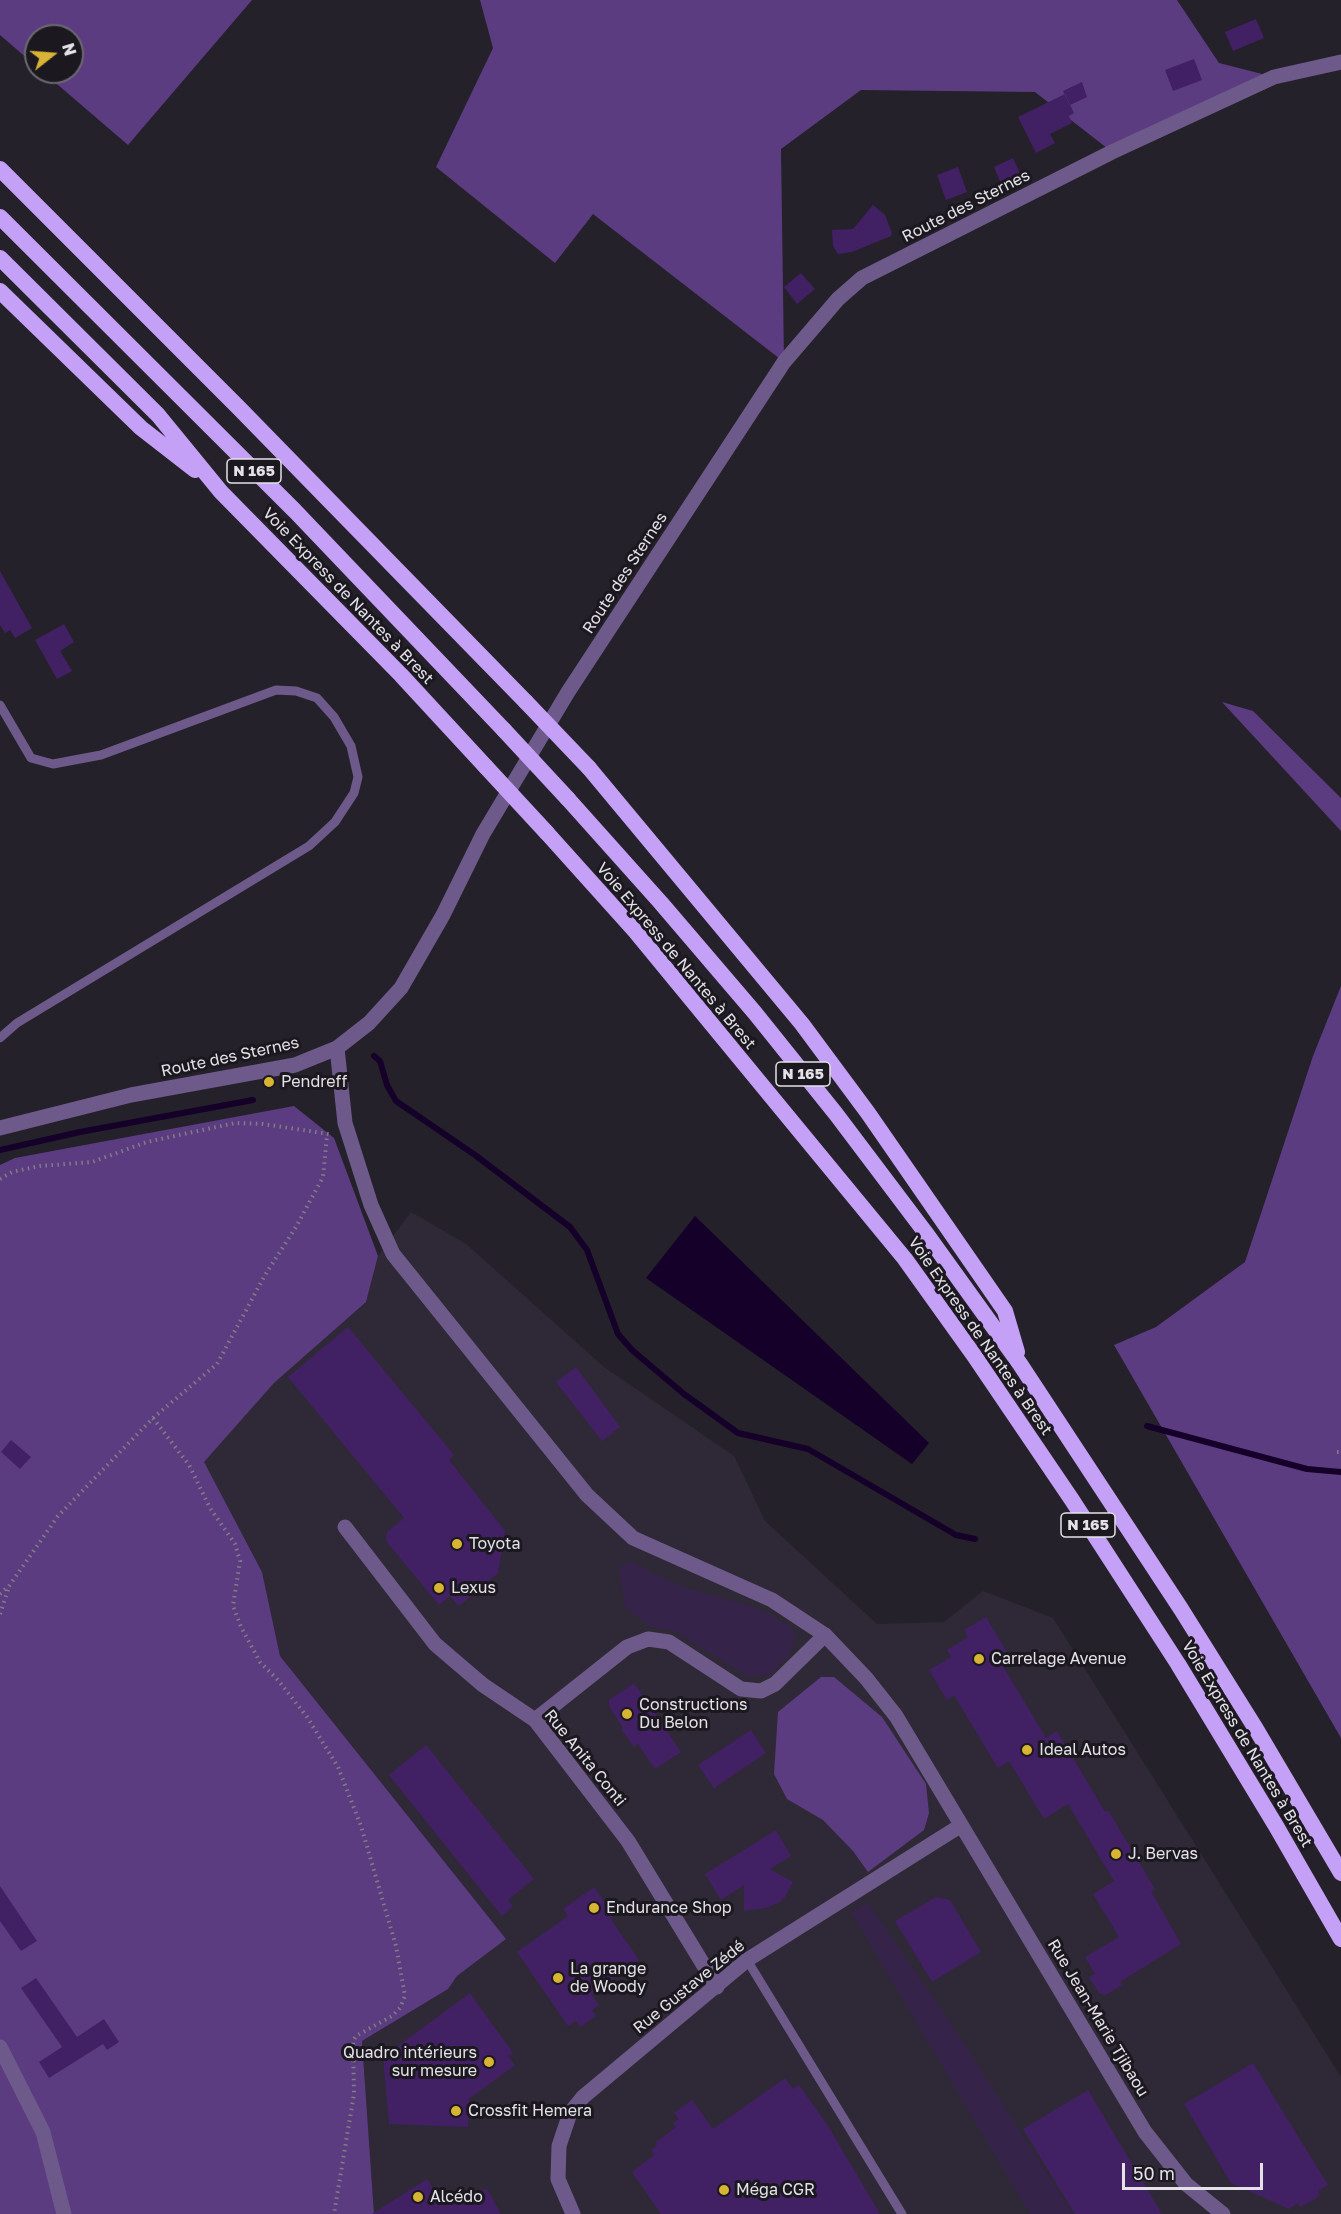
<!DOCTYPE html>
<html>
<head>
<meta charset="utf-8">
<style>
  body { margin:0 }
  #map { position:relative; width:1341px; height:2214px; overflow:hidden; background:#25212a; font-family:"Golos Text",sans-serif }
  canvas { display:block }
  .north { position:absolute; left:24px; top:24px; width:60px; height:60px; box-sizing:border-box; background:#1b1820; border:2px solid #6b6970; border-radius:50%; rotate:73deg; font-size:16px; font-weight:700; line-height:24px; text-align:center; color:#e4e2e7 }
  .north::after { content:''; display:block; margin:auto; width:21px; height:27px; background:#d7b434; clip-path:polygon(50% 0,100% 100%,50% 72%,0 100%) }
  .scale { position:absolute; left:1122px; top:2163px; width:141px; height:27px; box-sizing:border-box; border:3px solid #e4e2e7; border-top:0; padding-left:8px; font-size:18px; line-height:21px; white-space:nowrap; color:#e4e2e7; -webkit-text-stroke:4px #1b1820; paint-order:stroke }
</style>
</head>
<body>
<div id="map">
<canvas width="1341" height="2214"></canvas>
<div class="north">N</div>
<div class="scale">50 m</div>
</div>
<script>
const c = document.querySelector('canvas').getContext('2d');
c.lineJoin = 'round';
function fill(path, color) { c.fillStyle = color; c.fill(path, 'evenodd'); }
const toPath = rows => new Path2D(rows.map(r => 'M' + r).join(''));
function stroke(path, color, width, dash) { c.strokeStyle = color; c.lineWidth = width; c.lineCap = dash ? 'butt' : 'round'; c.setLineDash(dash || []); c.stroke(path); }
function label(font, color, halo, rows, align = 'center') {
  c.font = font + ' "Golos Text",sans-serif'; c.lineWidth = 6; c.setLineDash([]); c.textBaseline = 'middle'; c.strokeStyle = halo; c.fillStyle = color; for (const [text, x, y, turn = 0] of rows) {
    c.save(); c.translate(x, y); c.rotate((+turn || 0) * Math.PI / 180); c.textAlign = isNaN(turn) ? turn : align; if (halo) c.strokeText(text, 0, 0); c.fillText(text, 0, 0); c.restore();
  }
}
fill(toPath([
  [411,1212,466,1244,604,1367,734,1456,765,1521,877,1624,944,1622,983,1591,1053,1618,1341,2077,1341,2214,374,2214,362,2041,448,1989,457,1976,506,1939,280,1656,262,1572,203,1462,274,1383,366,1302,378,1256]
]), '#2f2937');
fill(toPath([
  [631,1562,682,1587,754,1607,789,1625,796,1637,789,1655,770,1674,749,1677,673,1630,651,1627,625,1607,619,1567],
  [868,1903,949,2021,1073,2214,1030,2214,851,1912]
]), '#35234a');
fill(toPath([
  [0,0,252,0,128,145,43,72,72,72,72,36,36,36,36,66,0,35],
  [480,0,1177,0,1219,63,1274,77,1112,152,1035,92,861,90,781,149,784,362,593,214,555,263,436,167,493,48],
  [1222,702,1253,711,1341,798,1341,831],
  [1341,986,1341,1738,1114,1345,1156,1327,1245,1262,1313,1056],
  [294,1106,334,1138,378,1256,366,1302,274,1383,204,1462,262,1572,280,1656,506,1939,457,1976,448,1989,362,2041,374,2214,0,2214,0,1165,15,1158],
  [821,1677,834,1677,882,1717,926,1784,929,1813,924,1830,868,1872,853,1851,823,1820,787,1799,774,1774,778,1712]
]), '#5c3c81');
fill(toPath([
  [695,1216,929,1443,912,1464,646,1278]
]), '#140029');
stroke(toPath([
  [374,1056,380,1061,387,1085,396,1101,475,1155,570,1227,587,1250,618,1334,632,1350,684,1394,738,1433,808,1449,956,1535,975,1539],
  [0,1150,80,1132,253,1100],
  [1147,1426,1307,1469,1341,1472]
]), '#140029', 6);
fill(toPath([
  [1256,19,1264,38,1233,51,1225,32],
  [1194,59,1202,80,1173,91,1165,70],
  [1082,82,1087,97,1070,105,1063,91],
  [1065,94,1074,113,1069,116,1072,123,1050,134,1055,143,1036,153,1018,117],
  [1013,158,1022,178,1003,188,994,167],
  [958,167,967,192,946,200,937,175],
  [873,205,885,215,892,233,891,236,852,252,838,254,833,246,832,230,853,229],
  [801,273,815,289,797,304,784,287],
  [0,571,32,628,15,638,10,630,5,633,0,625],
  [64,624,74,642,60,651,72,671,57,679,35,640],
  [348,1327,454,1455,449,1460,505,1531,498,1573,459,1606,450,1596,439,1605,386,1541,387,1532,404,1518,288,1377],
  [576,1367,620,1427,602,1441,556,1382],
  [11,1440,31,1457,20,1469,1,1452],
  [986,1617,1012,1661,1003,1666,1046,1738,1057,1731,1105,1812,1108,1810,1155,1889,1151,1891,1181,1944,1120,1982,1123,1985,1105,1995,1099,1993,1089,1977,1095,1974,1085,1957,1119,1937,1093,1894,1114,1881,1068,1804,1044,1819,1009,1761,998,1768,954,1695,947,1700,929,1670,951,1657,947,1650,968,1637,964,1630],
  [634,1683,681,1752,655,1769,638,1744,634,1747,621,1729,623,1728,609,1706,609,1700],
  [751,1730,766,1753,714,1788,698,1765],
  [426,1745,534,1879,508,1900,513,1906,502,1916,389,1775],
  [776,1830,791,1856,770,1869,793,1882,785,1897,780,1902,766,1908,744,1911,744,1885,721,1900,705,1874],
  [0,1886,37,1941,21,1951,0,1921],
  [594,1887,614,1916,610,1918,639,1960,591,1994,599,2005,592,2010,596,2016,580,2027,576,2021,568,2026,517,1952,568,1916,563,1909],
  [936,1897,950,1900,981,1952,932,1982,895,1921],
  [36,1978,77,2037,104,2019,119,2042,107,2050,103,2044,49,2078,39,2062,62,2047,21,1988],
  [470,1993,513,2053,508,2056,515,2065,469,2099,468,2127,389,2124,383,2057],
  [1253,2063,1328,2185,1318,2191,1320,2195,1315,2199,1300,2207,1298,2203,1289,2209,1231,2183,1184,2104],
  [785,2078,793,2089,799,2085,828,2126,880,2214,661,2214,632,2172,654,2155,651,2150,657,2146,655,2143,676,2127,673,2123,679,2119,674,2113,692,2100,713,2129],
  [1088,2090,1147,2189,1162,2214,1075,2214,1023,2129],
  [427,2179,441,2201,487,2189,501,2214,372,2214]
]), '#422064');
stroke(toPath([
  [0,1179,12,1172,40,1166,92,1162,147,1142,235,1123,263,1124,329,1134],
  [153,1418,189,1465,210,1508,235,1544,240,1561,233,1606,241,1627,260,1662,278,1680,307,1717,338,1767,361,1826,396,1946,405,1996,400,2008,392,2016,356,2036,353,2041,354,2094,334,2214],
  [1337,1452,1341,1452],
  [0,1594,9,1586,58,1516,153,1418,217,1364,265,1275,296,1227,323,1177,327,1135],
  [0,1614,9,1587]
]), '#807d84', 4, [1.5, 4.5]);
stroke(toPath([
  [0,705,31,758,53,764,101,755,276,690,296,691,317,698,334,717,351,746,358,777,354,793,335,822,309,846,17,1023,0,1038],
  [747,1960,902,2214]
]), '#6e5a8a', 9);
stroke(toPath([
  [345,1527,435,1644,483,1685,535,1720,628,1841,717,1987],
  [535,1720,627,1647,648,1639,669,1642,741,1689,761,1691,775,1684,825,1635],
  [0,2047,43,2132,64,2214]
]), '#6e5a8a', 15);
stroke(toPath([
  [337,1048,345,1123,371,1205,393,1254,587,1495,633,1538,772,1600,825,1635,866,1678,896,1716,1145,2132,1186,2184,1223,2214],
  [0,1128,131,1095,295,1065,337,1048,369,1023,401,988,443,915,483,834,568,692,784,362,838,299,862,278,1112,152,1274,77,1341,62],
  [573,2214,558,2179,559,2146,570,2113,583,2097,747,1960,960,1826]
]), '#6e5a8a', 15);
stroke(toPath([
  [0,169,238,407,526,702],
  [0,217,295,511,504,730],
  [0,258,158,415,221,492,401,675,486,767],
  [0,291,141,428,195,470],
  [589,768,802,1024,868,1113,1005,1311,1017,1352],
  [568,799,661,903,755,1013,836,1114,925,1232,1020,1364,1181,1609,1256,1729,1341,1873],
  [547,833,635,931,905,1259,973,1354,1072,1500,1178,1664,1276,1826,1341,1939]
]), '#c4a0f6', 16);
stroke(toPath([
  [526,702,589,768],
  [504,730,568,799],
  [486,767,547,833]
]), '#c4a0f6', 16);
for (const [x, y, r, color] of [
  [269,1082,6,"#d7b434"],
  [457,1544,6,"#d7b434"],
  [439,1588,6,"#d7b434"],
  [979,1659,6,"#d7b434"],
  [627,1714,6,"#d7b434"],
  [1027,1750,6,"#d7b434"],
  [1116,1854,6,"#d7b434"],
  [594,1908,6,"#d7b434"],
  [558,1978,6,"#d7b434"],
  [489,2062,6,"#d7b434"],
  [456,2111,6,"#d7b434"],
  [724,2190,6,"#d7b434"],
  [418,2197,6,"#d7b434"]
]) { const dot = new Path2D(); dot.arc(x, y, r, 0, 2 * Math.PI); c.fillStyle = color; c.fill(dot); stroke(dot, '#1b1820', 2); }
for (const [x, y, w] of [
  [254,471,54],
  [803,1074,54],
  [1088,1525,54]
]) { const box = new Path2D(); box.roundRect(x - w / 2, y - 12, w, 24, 4.5); c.fillStyle = '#1b1820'; c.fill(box); stroke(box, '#e4e2e7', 1.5); }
label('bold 15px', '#e4e2e7', null, [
  ["N 165",254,471],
  ["N 165",803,1074],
  ["N 165",1088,1525]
]);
label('16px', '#e4e2e7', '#1b1820', [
  ["Route des Sternes",966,206,-27],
  ["Route des Sternes",625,573,-57],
  ["Voie Express de Nantes à Brest",348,596,46],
  ["Voie Express de Nantes à Brest",676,956,50],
  ["Route des Sternes",230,1057,-12],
  ["Voie Express de Nantes à Brest",980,1336,55],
  ["Voie Express de Nantes à Brest",1247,1744,59],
  ["Rue Anita Conti",585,1758,51],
  ["Rue Gustave Zédé",689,1987,-39],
  ["Rue Jean-Marie Tjibaou",1098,2018,59]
]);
label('16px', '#e4e2e7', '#1b1820', [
  ["Pendreff",281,1082],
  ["Toyota",469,1544],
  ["Lexus",451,1588],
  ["Carrelage Avenue",991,1659],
  ["Constructions",639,1705],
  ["Du Belon",639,1723],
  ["Ideal Autos",1039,1750],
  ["J. Bervas",1128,1854],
  ["Endurance Shop",606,1908],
  ["La grange",570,1969],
  ["de Woody",570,1987],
  ["Quadro intérieurs",477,2053,"right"],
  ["sur mesure",477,2071,"right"],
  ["Crossfit Hemera",468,2111],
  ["Méga CGR",736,2190],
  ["Alcédo",430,2197]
], 'left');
</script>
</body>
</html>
